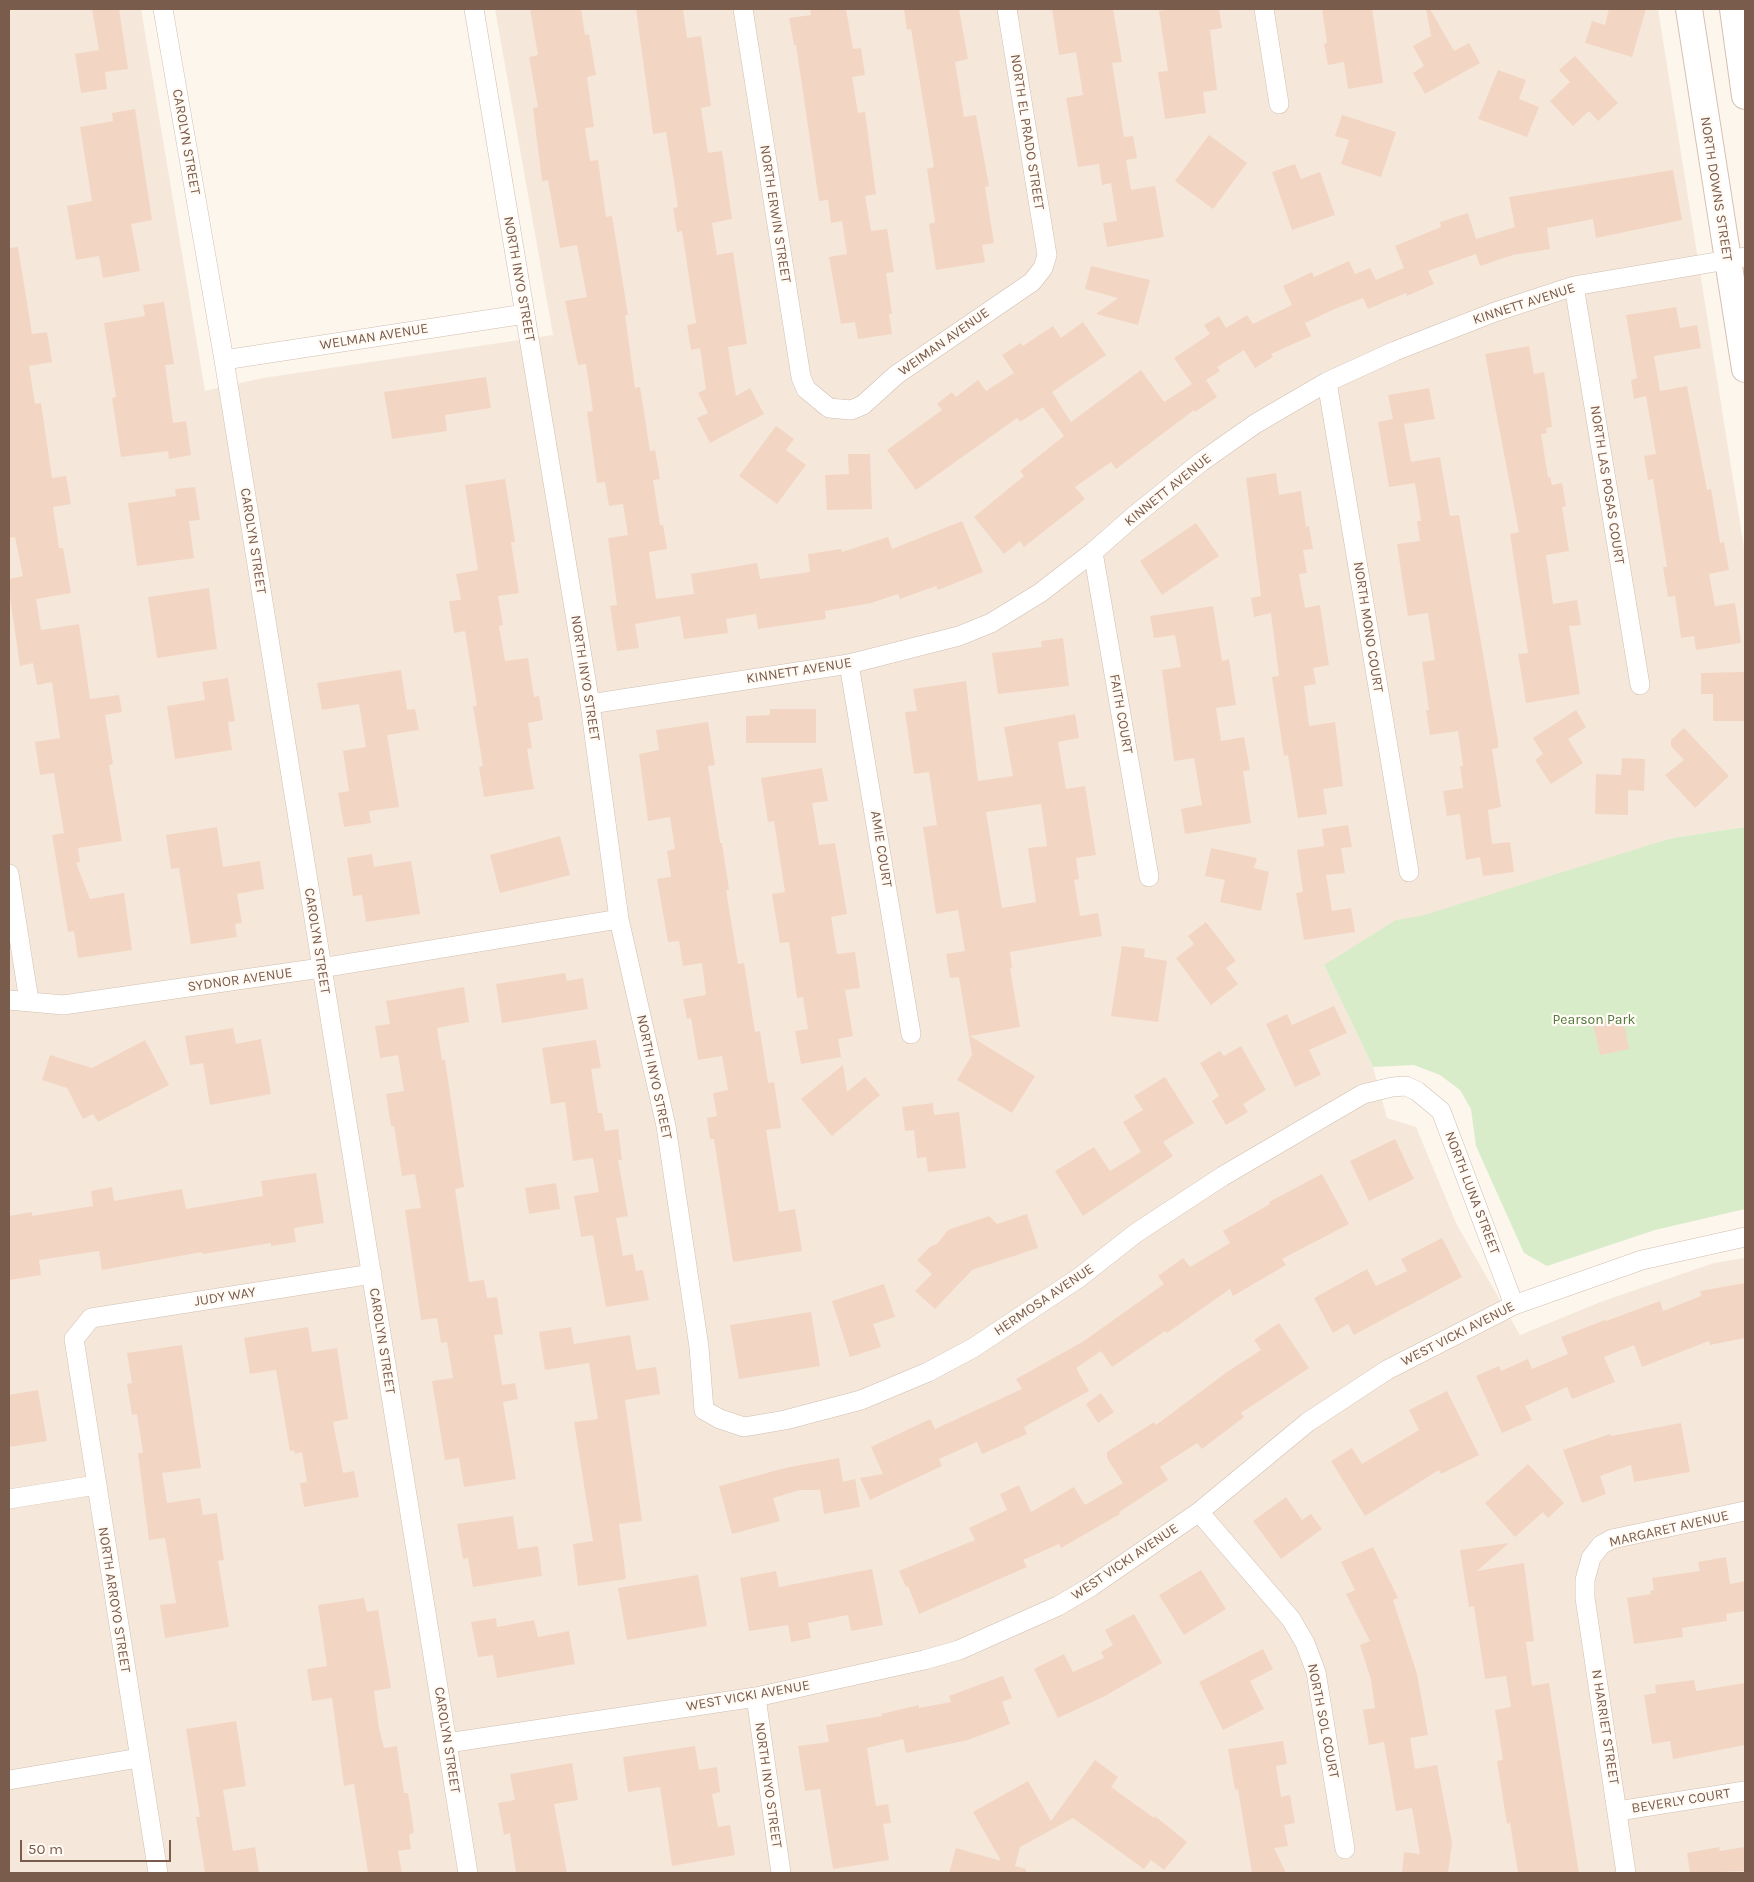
<!DOCTYPE html>
<html>
<head>
<meta charset="utf-8">
<style>
  body { margin:0 }
  #map { position:relative; width:1754px; height:1882px; overflow:hidden; background:#fdf6ec; font-family:Karla,sans-serif }
  canvas { display:block }
  .frame { position:absolute; inset:0; border:10px solid #7a5c4d; pointer-events:none }
  .scale { position:absolute; left:20px; top:1840px; width:151px; height:22px; box-sizing:border-box; border:2px solid #7a5c4d; border-top:0; padding-left:6px; font-size:15px; line-height:18px; white-space:nowrap; color:#7a5c4d; -webkit-text-stroke:4px #fffaf3; paint-order:stroke }
</style>
</head>
<body>
<div id="map">
<canvas width="1754" height="1882"></canvas>
<div class="frame"></div>
<div class="scale">50 m</div>
</div>
<script>
const c = document.querySelector('canvas').getContext('2d');
c.lineJoin = 'round';
function fill(path, color) { c.fillStyle = color; c.fill(path, 'evenodd'); }
const toPath = rows => new Path2D(rows.map(r => 'M' + r).join(''));
function stroke(path, color, width, dash) { c.strokeStyle = color; c.lineWidth = width; c.lineCap = dash ? 'butt' : 'round'; c.setLineDash(dash || []); c.stroke(path); }
function label(font, color, halo, rows, align = 'center') {
  c.font = font + ' Karla,sans-serif'; c.lineWidth = 4.5; c.setLineDash([]); c.textBaseline = 'middle'; c.strokeStyle = halo; c.fillStyle = color; for (const [text, x, y, turn = 0] of rows) {
    c.save(); c.translate(x, y); c.rotate((+turn || 0) * Math.PI / 180); c.textAlign = isNaN(turn) ? turn : align; if (halo) c.strokeText(text, 0, 0); c.fillText(text, 0, 0); c.restore();
  }
}
fill(toPath([
  [9,9,141,9,205,391,263,378,553,335,495,9,1658,9,1745,554,1745,827,1672,838,1324,965,1373,1067,1387,1118,1416,1127,1457,1225,1520,1335,1603,1301,1714,1263,1745,1258,1745,1873,9,1873]
]), '#f5e8da');
fill(toPath([
  [1745,827,1745,1209,1655,1230,1547,1266,1524,1253,1476,1146,1471,1109,1460,1090,1440,1075,1414,1065,1373,1067,1324,965,1396,920,1421,916,1672,838]
]), '#d8ecc9');
fill(toPath([
  [92,9,119,9,128,69,105,72,107,89,81,93,75,54,99,50],
  [530,9,581,9,585,35,589,34,596,75,587,77,594,127,585,128,590,161,598,160,606,217,612,216,628,315,625,315,635,388,640,387,650,451,655,450,660,479,653,480,660,525,663,525,667,549,649,552,656,599,694,594,691,574,757,563,760,579,810,572,808,554,841,549,842,552,888,537,892,549,962,521,983,572,938,590,936,586,900,599,898,594,871,603,825,611,826,619,758,629,756,614,726,619,728,633,684,639,680,616,635,624,639,648,617,651,610,606,617,605,608,538,628,535,623,504,609,506,605,482,597,483,587,412,593,411,586,364,578,365,565,301,587,297,577,245,560,248,548,180,542,181,533,108,538,107,529,57,538,55],
  [636,9,683,9,687,38,701,36,711,106,701,108,708,153,722,151,732,219,712,223,717,255,733,252,747,344,728,347,736,396,750,388,764,414,710,443,697,418,708,413,698,393,706,389,700,348,691,350,687,325,696,323,682,231,677,232,673,208,678,207,666,132,653,134],
  [810,9,846,9,853,49,861,48,865,75,852,77,858,113,865,112,876,194,865,196,871,231,887,229,894,272,886,273,892,314,889,314,892,334,858,339,855,322,841,324,829,257,847,254,842,221,831,223,828,200,819,201,796,45,794,45,789,18,811,15],
  [904,9,959,9,968,59,955,62,964,117,976,115,989,186,985,187,994,243,982,245,985,262,936,270,929,224,935,222,927,169,934,167,911,29,907,30],
  [1052,9,1113,9,1122,62,1112,63,1124,137,1133,136,1137,158,1126,160,1131,190,1155,186,1164,237,1107,247,1103,223,1117,221,1111,183,1102,185,1099,164,1078,167,1066,98,1083,95,1076,52,1059,55],
  [1175,9,1219,9,1222,28,1210,30,1217,90,1203,92,1206,113,1165,119,1158,72,1168,71,1159,11],
  [1322,9,1372,9,1383,83,1348,89,1344,62,1328,65,1324,44,1327,43],
  [1426,9,1430,9,1454,51,1469,43,1480,63,1425,94,1413,73,1424,66,1413,46,1431,36],
  [1609,9,1646,9,1632,57,1585,43,1592,21,1605,25],
  [1575,56,1618,103,1598,121,1589,111,1573,126,1550,101,1570,82,1559,70],
  [1498,70,1526,80,1519,99,1539,107,1527,137,1478,119],
  [135,109,152,220,131,224,140,271,103,278,99,256,76,260,67,206,92,201,80,127,113,121,112,113],
  [1342,115,1396,132,1381,177,1341,164,1349,140,1335,136],
  [1209,135,1247,163,1213,209,1175,181],
  [1295,164,1301,179,1320,172,1335,215,1292,230,1272,172],
  [1673,170,1682,220,1596,238,1593,219,1547,228,1550,249,1513,255,1480,266,1476,254,1428,271,1434,284,1407,296,1406,293,1368,309,1363,298,1337,308,1305,323,1311,336,1271,354,1273,357,1255,368,1244,350,1217,367,1220,371,1206,380,1217,397,1195,412,1194,410,1116,469,1111,462,1075,487,1085,499,1024,547,1020,541,1004,554,974,517,1024,476,1020,471,1064,436,1043,407,1020,422,1017,418,916,490,887,450,942,410,937,404,952,392,956,397,978,380,986,391,1014,373,1002,355,1021,343,1023,346,1053,326,1061,338,1083,322,1106,355,1052,392,1071,422,1141,370,1164,402,1192,384,1174,358,1210,334,1204,325,1219,316,1226,328,1247,315,1253,324,1292,305,1283,286,1312,272,1314,277,1349,261,1355,274,1370,268,1376,280,1404,268,1395,246,1441,227,1440,222,1468,213,1476,239,1515,227,1509,197],
  [18,247,32,334,47,332,52,362,29,366,35,404,41,403,52,478,66,476,71,504,53,507,59,548,63,548,71,593,36,599,41,630,79,624,90,699,119,695,122,712,105,715,113,764,109,765,122,841,78,848,80,862,76,863,90,899,124,893,132,950,78,958,74,931,68,932,52,835,64,833,54,773,40,775,35,742,60,738,52,682,37,685,33,663,20,666,9,590,9,579,23,576,15,537,9,538,9,248],
  [1091,266,1150,280,1138,325,1096,314,1118,298,1085,289],
  [164,302,174,364,165,365,173,423,186,421,191,455,169,459,168,451,121,457,112,398,116,397,104,323,145,316,143,305],
  [1676,307,1680,328,1697,325,1701,348,1654,356,1660,391,1687,386,1707,490,1711,489,1720,543,1724,542,1729,570,1709,574,1715,606,1735,603,1741,643,1696,650,1694,636,1681,638,1675,596,1668,597,1663,567,1667,567,1653,479,1648,480,1644,456,1656,454,1646,396,1634,399,1631,380,1637,378,1626,315],
  [1529,346,1534,374,1544,372,1547,390,1552,427,1546,428,1547,433,1541,434,1548,477,1550,477,1552,485,1562,483,1566,506,1562,507,1569,551,1546,555,1553,604,1577,600,1581,625,1569,626,1580,694,1526,703,1518,654,1528,653,1510,534,1519,532,1485,354],
  [486,377,491,408,445,415,447,431,392,439,384,392],
  [1429,388,1435,419,1404,424,1411,462,1440,457,1450,516,1459,515,1498,741,1498,748,1492,749,1501,807,1488,810,1492,844,1510,842,1514,872,1483,876,1480,857,1466,860,1460,814,1447,816,1443,791,1463,788,1460,766,1463,766,1458,731,1430,735,1426,710,1429,710,1422,662,1435,660,1428,613,1408,616,1404,591,1397,544,1420,541,1417,521,1421,521,1415,483,1389,487,1378,422,1393,419,1388,395],
  [776,426,794,439,786,450,806,465,777,504,739,476],
  [848,454,870,454,872,509,827,510,825,475,849,474],
  [1276,473,1279,495,1301,491,1306,527,1309,526,1313,549,1303,550,1307,573,1299,574,1305,608,1320,605,1329,665,1313,668,1316,684,1304,686,1309,726,1335,722,1343,786,1323,789,1327,814,1298,818,1288,755,1284,756,1272,677,1279,676,1271,613,1254,617,1251,598,1261,596,1246,478],
  [505,479,515,542,511,542,519,593,498,596,503,625,499,626,505,661,528,658,534,697,539,696,543,720,528,723,532,748,527,749,534,789,484,797,479,767,483,766,473,706,477,706,465,631,454,633,449,601,461,600,456,574,478,570,465,485],
  [195,487,200,520,189,521,194,558,137,566,128,503,176,496,175,489],
  [1196,523,1219,556,1162,595,1140,561],
  [209,588,217,649,157,658,148,597],
  [1213,606,1222,661,1229,659,1236,705,1216,708,1221,741,1244,737,1250,770,1243,771,1251,823,1185,834,1181,809,1202,805,1194,758,1174,761,1162,670,1181,667,1175,635,1154,638,1150,616],
  [1063,638,1069,686,998,694,992,653,1042,647,1041,641],
  [401,670,407,710,415,709,419,730,387,735,399,807,369,811,371,823,344,827,338,793,349,791,343,751,366,747,359,704,322,710,317,683],
  [1745,672,1745,721,1713,721,1713,694,1701,694,1701,673],
  [228,678,235,721,228,722,232,750,175,759,167,706,205,700,202,682],
  [966,681,978,781,1013,776,1004,727,1075,714,1079,738,1058,742,1066,789,1085,786,1096,855,1076,858,1079,879,1074,880,1080,916,1098,913,1102,936,1010,952,1012,968,1010,969,1020,1027,970,1036,1035,1076,1012,1113,957,1080,972,1055,959,977,950,978,946,954,965,951,958,910,936,914,923,827,937,825,929,772,914,774,905,712,917,711,913,689],
  [1041,804,1047,846,1028,848,1036,902,1002,908,986,812],
  [770,709,816,709,816,743,746,743,746,716,770,715],
  [1576,710,1586,727,1568,739,1583,763,1551,784,1535,760,1543,754,1533,738],
  [708,722,715,765,708,766,720,843,722,843,729,890,726,890,738,964,744,963,755,1032,760,1031,768,1083,774,1082,781,1128,766,1130,779,1212,795,1209,802,1251,733,1262,714,1139,710,1139,707,1118,717,1116,713,1093,728,1090,722,1056,698,1060,691,1018,687,1019,683,999,706,995,702,963,683,966,679,941,668,942,657,879,671,877,667,851,675,849,670,817,648,821,639,754,659,750,656,730],
  [1684,728,1729,776,1695,808,1665,775,1684,760,1671,746,1671,740],
  [1622,758,1645,759,1644,791,1628,790,1628,815,1595,814,1596,774,1621,775],
  [822,768,828,801,812,803,819,845,835,843,847,914,831,917,837,954,855,952,860,988,845,990,853,1036,838,1039,841,1057,801,1064,795,1031,808,1029,803,997,797,998,789,942,780,943,772,894,785,892,774,821,768,822,761,778],
  [1348,825,1352,847,1341,848,1345,873,1326,875,1332,911,1351,908,1355,932,1304,940,1296,893,1303,892,1297,850,1324,846,1322,829],
  [217,827,223,867,260,861,264,889,237,894,242,923,235,924,237,937,191,944,179,868,171,869,166,835],
  [560,836,570,875,500,893,490,855],
  [1211,848,1257,858,1254,868,1269,872,1261,911,1220,902,1225,880,1205,876],
  [372,854,374,867,411,861,420,914,366,922,362,895,353,896,347,858],
  [1206,922,1236,961,1226,968,1238,984,1211,1005,1176,958,1194,944,1188,936],
  [1122,946,1145,949,1144,957,1167,961,1158,1022,1111,1016],
  [565,973,567,981,583,978,588,1009,502,1023,496,984],
  [464,987,469,1022,437,1028,442,1060,445,1060,464,1187,455,1189,469,1282,484,1280,487,1298,497,1297,503,1334,494,1335,502,1385,515,1383,518,1399,503,1402,516,1479,464,1487,459,1458,445,1460,432,1381,453,1378,447,1342,441,1343,437,1318,421,1320,405,1210,421,1208,415,1174,402,1176,394,1126,391,1126,386,1094,404,1091,398,1055,380,1058,375,1026,390,1024,386,1001],
  [1334,1006,1347,1033,1309,1050,1321,1075,1295,1087,1266,1024,1287,1014,1292,1025],
  [1623,1017,1629,1049,1600,1055,1593,1023],
  [233,1028,236,1044,261,1039,271,1094,210,1105,203,1063,190,1065,185,1036],
  [145,1040,169,1085,98,1122,93,1114,83,1119,67,1088,42,1080,50,1055,92,1068],
  [596,1040,601,1068,591,1069,598,1113,602,1113,605,1131,618,1129,622,1160,618,1160,628,1216,616,1218,623,1256,633,1254,636,1271,643,1270,649,1300,606,1307,593,1235,581,1237,574,1196,599,1192,593,1158,573,1161,565,1102,551,1104,542,1048],
  [1241,1046,1266,1090,1243,1104,1248,1112,1226,1125,1212,1101,1219,1096,1200,1063,1220,1051,1224,1056],
  [843,1065,847,1092,865,1077,880,1095,832,1136,801,1099],
  [1165,1077,1194,1123,1163,1142,1173,1156,1083,1216,1055,1171,1094,1147,1110,1171,1141,1152,1123,1122,1143,1110,1134,1096],
  [933,1103,934,1115,959,1112,966,1168,928,1172,926,1157,917,1158,914,1130,905,1131,902,1107],
  [1395,1139,1414,1179,1369,1201,1350,1161],
  [316,1173,324,1223,294,1228,296,1242,271,1246,271,1243,203,1254,202,1252,102,1270,99,1251,39,1260,41,1275,9,1280,9,1216,32,1212,32,1216,93,1206,91,1191,112,1187,114,1201,182,1189,186,1209,263,1196,261,1181],
  [1322,1174,1349,1224,1282,1259,1286,1265,1233,1296,1230,1289,1167,1333,1165,1331,1112,1367,1101,1351,1076,1368,1089,1391,1024,1427,1027,1434,982,1454,977,1442,939,1459,942,1466,870,1500,860,1478,883,1474,871,1447,930,1419,935,1429,1022,1389,1016,1379,1084,1341,1164,1284,1158,1276,1183,1258,1190,1267,1230,1243,1223,1231,1270,1204,1269,1202],
  [556,1183,560,1209,529,1214,525,1188],
  [1027,1214,1038,1248,972,1270,935,1309,915,1291,932,1274,917,1260,931,1246,937,1244,948,1230,989,1216,997,1224],
  [1442,1238,1462,1277,1354,1335,1348,1324,1333,1333,1314,1298,1367,1269,1376,1286,1407,1271,1401,1259],
  [1745,1283,1745,1338,1710,1345,1709,1341,1642,1367,1634,1345,1604,1357,1615,1382,1572,1399,1567,1387,1525,1406,1532,1420,1502,1433,1476,1376,1499,1366,1501,1371,1528,1359,1532,1369,1568,1354,1561,1337,1605,1320,1606,1321,1660,1301,1663,1311,1701,1296,1700,1291],
  [884,1284,895,1317,873,1324,881,1347,850,1357,832,1301],
  [811,1312,820,1366,739,1379,730,1325],
  [1279,1323,1309,1368,1241,1413,1244,1417,1202,1449,1197,1443,1160,1467,1168,1480,1119,1512,1120,1514,1061,1548,1059,1544,1023,1560,1027,1567,919,1614,908,1586,906,1587,899,1571,975,1540,969,1528,1007,1510,1000,1494,1019,1485,1031,1512,1074,1487,1085,1505,1123,1483,1107,1458,1107,1452,1154,1422,1156,1425,1227,1372,1261,1350,1254,1340],
  [308,1327,312,1352,337,1348,348,1419,333,1422,343,1473,354,1471,359,1497,304,1507,300,1483,307,1482,302,1452,295,1454,294,1450,290,1451,276,1370,250,1374,244,1338],
  [571,1327,574,1344,630,1335,636,1370,656,1367,660,1394,625,1400,642,1521,619,1524,626,1579,578,1586,573,1544,593,1541,574,1422,598,1419,589,1363,545,1370,539,1332],
  [182,1345,201,1468,162,1473,167,1503,200,1498,203,1515,217,1513,224,1560,218,1561,229,1627,165,1638,160,1605,176,1603,165,1538,149,1540,138,1453,143,1453,137,1414,132,1415,127,1384,132,1383,127,1353],
  [38,1390,47,1441,9,1447,9,1395],
  [1447,1391,1479,1455,1441,1474,1439,1470,1365,1516,1331,1461,1352,1448,1362,1464,1419,1430,1409,1410],
  [1101,1393,1114,1412,1098,1423,1086,1404],
  [1681,1423,1690,1472,1634,1482,1631,1465,1600,1476,1606,1494,1582,1503,1563,1450,1610,1434,1611,1436],
  [839,1458,843,1482,855,1479,860,1507,824,1514,820,1490,800,1490,773,1498,780,1521,732,1534,719,1486,785,1468],
  [1528,1464,1564,1503,1548,1518,1543,1512,1515,1537,1485,1503],
  [1286,1497,1302,1520,1311,1514,1322,1529,1281,1559,1253,1521],
  [513,1516,518,1549,538,1546,542,1576,473,1587,468,1558,463,1559,457,1524],
  [1509,1543,1477,1571,1524,1563,1534,1641,1526,1642,1532,1686,1549,1683,1579,1873,1518,1873,1510,1823,1507,1824,1497,1761,1503,1760,1495,1710,1511,1707,1506,1676,1485,1679,1474,1606,1469,1607,1460,1550],
  [1373,1547,1398,1598,1393,1600,1417,1674,1428,1735,1410,1738,1415,1769,1437,1765,1452,1843,1448,1873,1402,1873,1404,1852,1420,1854,1412,1808,1396,1811,1384,1742,1369,1745,1363,1710,1375,1708,1371,1680,1360,1645,1370,1641,1346,1594,1355,1590,1341,1562],
  [1726,1557,1730,1584,1745,1581,1745,1611,1726,1614,1727,1621,1682,1628,1683,1637,1634,1644,1627,1598,1651,1594,1650,1591,1654,1590,1652,1578,1700,1571,1698,1562],
  [872,1569,883,1625,851,1631,848,1615,808,1623,811,1638,791,1642,788,1625,749,1631,740,1578,776,1571,779,1587],
  [1201,1570,1226,1609,1184,1635,1159,1595],
  [698,1575,707,1626,627,1640,618,1588],
  [364,1598,367,1612,378,1610,391,1688,374,1691,379,1728,384,1748,397,1746,404,1793,408,1793,414,1832,409,1835,411,1849,398,1851,402,1873,368,1873,354,1784,344,1786,332,1698,312,1701,307,1669,327,1666,318,1605],
  [1134,1614,1162,1663,1105,1696,1058,1718,1034,1669,1064,1654,1073,1672,1104,1658,1101,1652,1113,1645,1105,1630],
  [496,1618,497,1627,534,1620,538,1637,569,1631,575,1664,497,1678,493,1655,478,1657,471,1622],
  [1263,1649,1273,1669,1250,1681,1264,1709,1223,1730,1199,1682],
  [1003,1676,1012,1698,1002,1702,1010,1724,968,1740,906,1753,903,1739,867,1748,876,1806,888,1804,891,1823,883,1824,889,1860,833,1869,820,1789,805,1791,798,1746,829,1742,826,1725,882,1716,881,1714,919,1705,919,1708,951,1702,949,1696],
  [1694,1680,1696,1691,1745,1683,1745,1745,1673,1759,1670,1741,1652,1744,1644,1695,1656,1693,1655,1685],
  [236,1721,246,1786,223,1790,233,1851,255,1847,259,1873,205,1873,196,1817,200,1817,186,1729],
  [1283,1741,1287,1764,1276,1766,1281,1797,1290,1795,1295,1823,1284,1825,1288,1846,1274,1848,1286,1873,1252,1873,1238,1789,1235,1790,1228,1749],
  [695,1746,699,1770,717,1767,720,1792,712,1794,718,1827,730,1825,735,1855,672,1866,660,1787,628,1792,623,1757],
  [1095,1760,1118,1777,1111,1787,1154,1818,1155,1816,1187,1842,1164,1870,1151,1860,1144,1869,1073,1818,1020,1847,1015,1866,1026,1869,1026,1873,949,1873,956,1848,1001,1861,973,1812,1028,1781,1051,1821],
  [572,1763,578,1800,554,1804,567,1873,516,1873,510,1833,504,1835,498,1803,515,1800,510,1774],
  [1719,1847,1720,1851,1745,1847,1745,1871,1690,1873,1687,1853]
]), '#f3d5c3');
const street = toPath([
  [163,9,224,360,468,1873],
  [474,9,590,704,619,919,666,1126,699,1347,704,1410,720,1419,744,1427,785,1420,861,1400,928,1372,973,1348,1080,1277,1136,1233,1223,1176,1363,1094,1392,1087,1406,1086,1417,1091,1441,1111,1514,1305],
  [743,9,801,377,806,389,829,408,851,410,863,405,896,375,1032,282,1043,268,1047,255,1007,9],
  [1264,9,1279,104],
  [1574,286,1640,685],
  [224,360,525,314],
  [1327,382,1409,872],
  [1093,552,1149,877],
  [849,664,911,1034],
  [590,704,849,664,959,636,991,623,1040,593,1093,552,1134,516,1201,462,1255,424,1327,382,1395,351,1495,312,1574,286,1745,257],
  [9,874,29,1001],
  [9,1000,63,1005,321,968,619,919],
  [9,1499,96,1485],
  [1199,1512,1291,1619,1305,1643,1316,1672,1345,1849],
  [756,1697,781,1873],
  [447,1743,756,1697,924,1660,959,1650,1058,1606,1092,1586,1199,1512,1308,1422,1387,1370,1514,1305,1642,1260,1745,1237],
  [9,1780,139,1758],
  [1618,1811,1745,1791],
  [158,1873,74,1339,91,1318,372,1274],
  [1626,1873,1585,1598,1585,1580,1591,1558,1601,1545,1612,1539,1745,1511]
]);
const secondary = toPath([
  [1689,9,1745,369],
  [1733,9,1745,96]
]);
stroke(street, '#d1beb0', 20);
stroke(secondary, '#d6c0b0', 28);
stroke(street, '#fff', 19);
stroke(secondary, '#fff', 26);
label('14px', '#7a5c4d', '#fffaf3', [
  ["NORTH EL PRADO STREET",1027,132,81],
  ["CAROLYN STREET",186,142,80],
  ["NORTH DOWNS STREET",1716,189,81],
  ["NORTH ERWIN STREET",775,214,81],
  ["NORTH INYO STREET",519,279,80],
  ["KINNETT AVENUE",1524,304,-18],
  ["WELMAN AVENUE",374,337,-9],
  ["WEIMAN AVENUE",944,342,-35],
  ["NORTH LAS POSAS COURT",1607,485,81],
  ["KINNETT AVENUE",1168,490,-39],
  ["CAROLYN STREET",253,541,81],
  ["NORTH MONO COURT",1368,627,81],
  ["KINNETT AVENUE",799,671,-9],
  ["NORTH INYO STREET",585,678,81],
  ["FAITH COURT",1121,714,80],
  ["AMIE COURT",881,849,81],
  ["CAROLYN STREET",317,941,81],
  ["SYDNOR AVENUE",240,980,-8],
  ["NORTH INYO STREET",654,1077,78],
  ["NORTH LUNA STREET",1472,1193,69],
  ["JUDY WAY",225,1297,-9],
  ["HERMOSA AVENUE",1044,1300,-34],
  ["WEST VICKI AVENUE",1458,1334,-27],
  ["CAROLYN STREET",382,1341,81],
  ["MARGARET AVENUE",1669,1529,-13],
  ["WEST VICKI AVENUE",1125,1562,-34],
  ["NORTH ARROYO STREET",114,1600,81],
  ["WEST VICKI AVENUE",748,1696,-10],
  ["NORTH SOL COURT",1323,1721,79],
  ["N HARRIET STREET",1605,1727,81],
  ["CAROLYN STREET",447,1740,81],
  ["NORTH INYO STREET",768,1785,82],
  ["BEVERLY COURT",1681,1801,-9]
]);
label('14px', '#537a41', '#fffaf3', [
  ["Pearson Park",1594,1020]
]);
</script>
</body>
</html>
